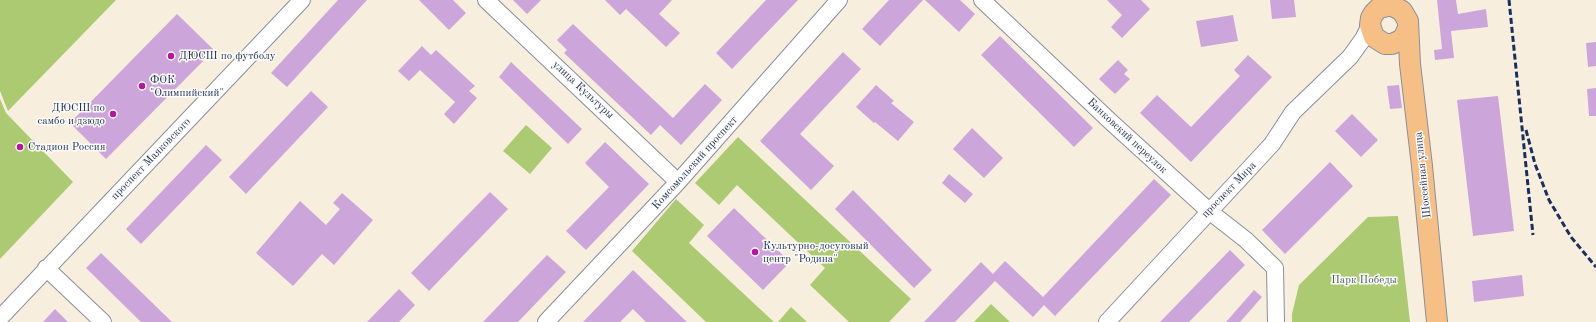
<!DOCTYPE html>
<html>
<head>
<meta charset="utf-8">
<style>
  body { margin:0 }
  canvas { display:block; background:#f7eedd }
</style>
</head>
<body>
<canvas width="1596" height="322"></canvas>
<script>
const c = document.querySelector('canvas').getContext('2d');
c.lineJoin = 'round';
function fill(path, color) { c.fillStyle = color; c.fill(path, 'evenodd'); }
const toPath = rows => new Path2D(rows.map(r => 'M' + r).join(''));
function stroke(path, color, width, dash) { c.strokeStyle = color; c.lineWidth = width; c.lineCap = dash ? 'butt' : 'round'; c.setLineDash(dash || []); c.stroke(path); }
function label(font, color, halo, rows, align = 'center') {
  c.font = font + ' "Old Standard TT",serif'; c.lineWidth = 3; c.setLineDash([]); c.textBaseline = 'middle'; c.strokeStyle = halo; c.fillStyle = color; for (const [text, x, y, turn = 0] of rows) {
    c.save(); c.translate(x, y); c.rotate((+turn || 0) * Math.PI / 180); c.textAlign = isNaN(turn) ? turn : align; if (halo) c.strokeText(text, 0, 0); c.fillText(text, 0, 0); c.restore();
  }
}
fill(toPath([
  [0,0,116,0,8,111,0,91],
  [0,99,6,113,73,182,0,259],
  [526,125,552,148,530,174,503,151],
  [738,137,911,299,889,322,849,322,810,285,825,268,737,185,719,205,695,183],
  [676,199,704,225,689,243,774,322,706,322,632,251],
  [1398,216,1410,322,1292,322,1292,314,1299,285,1368,217],
  [991,304,1010,322,974,322],
  [791,307,807,322,778,322]
]), '#acca71');
fill(toPath([
  [338,0,367,0,287,87,271,73],
  [419,0,453,0,466,13,449,30],
  [513,0,541,0,527,14],
  [605,0,672,0,659,14,680,33,666,47,626,9,620,15],
  [766,0,798,0,732,69,716,53],
  [889,0,923,0,880,46,862,29],
  [925,0,960,0,975,14,959,32],
  [1107,0,1141,0,1150,9,1122,38,1111,27,1122,15],
  [1270,0,1294,0,1296,17,1272,19],
  [1437,0,1456,0,1458,14,1486,9,1488,27,1451,31,1454,58,1435,60,1434,50,1442,49],
  [177,14,214,50,106,159,70,123],
  [1233,15,1238,41,1201,47,1196,21],
  [573,24,673,118,705,84,722,100,681,145,660,125,651,135,564,53,567,50,557,40],
  [1000,36,1093,128,1074,147,981,55],
  [1596,42,1596,66,1588,67,1586,43],
  [422,46,431,55,436,50,475,86,469,91,477,98,454,124,444,114,455,102,420,70,409,81,398,71],
  [843,52,861,69,800,134,834,166,811,190,760,141],
  [1248,55,1272,77,1191,162,1140,113,1157,95,1191,127,1240,76,1234,70],
  [1118,60,1128,70,1124,74,1130,79,1115,94,1099,79],
  [511,62,582,129,568,144,499,77],
  [876,85,894,101,891,103,914,122,898,141,875,122,874,123,856,107],
  [1399,85,1402,108,1390,109,1387,86],
  [1596,88,1596,116,1589,116,1587,89],
  [311,91,328,107,246,194,229,177],
  [1498,96,1514,231,1473,236,1457,100],
  [1352,114,1378,140,1361,157,1335,131],
  [972,128,1003,158,984,178,953,149],
  [605,142,649,184,586,250,566,231,609,187,585,163],
  [206,145,222,160,141,244,126,229],
  [1330,162,1353,186,1285,254,1262,230],
  [949,174,973,194,965,203,942,183],
  [1154,179,1171,195,1055,316,1044,305,1033,317,995,281,955,322,924,322,981,262,993,274,1005,261,1043,297],
  [853,190,932,270,914,288,835,209],
  [490,192,508,209,429,291,411,273],
  [342,193,373,220,334,265,322,254,293,286,256,253,300,201,326,225,340,209,333,203],
  [734,208,790,262,763,290,707,236],
  [1230,250,1245,265,1189,322,1160,322],
  [101,253,172,322,141,322,86,268],
  [547,255,566,272,518,322,483,322],
  [633,270,687,322,646,322,633,309,620,322,583,322],
  [1522,275,1524,296,1474,302,1472,281],
  [399,289,415,305,399,322,367,322],
  [1254,290,1262,297,1240,322,1226,322],
  [55,309,68,322,43,322]
]), '#cca6db');
const minor = toPath([
  [486,0,678,182],
  [982,0,1111,122,1209,211,1246,240,1275,268,1276,322],
  [46,268,103,322],
  [0,318,302,0],
  [546,322,678,182,839,0],
  [1107,322,1272,144,1293,112,1350,57,1363,39,1370,25]
]);
const major = toPath([
  [1408,28,1403,39,1392,44,1385,44,1374,37,1370,25,1371,18,1374,13,1379,8,1391,5,1402,11,1408,21,1410,64,1422,166,1437,322]
]);
stroke(minor, '#898e9e', 18);
stroke(major, '#898e9e', 22);
stroke(minor, '#fff', 16);
stroke(major, '#f5bf86', 20);
stroke(toPath([
  [1509,0,1533,235],
  [1526,130,1535,164,1549,200,1571,237,1596,267]
]), '#1b2f5e', 3, [6, 3]);
for (const [x, y, r, color] of [
  [171,56,4,"#b5179e"],
  [142,86,4,"#b5179e"],
  [113,114,4,"#b5179e"],
  [20,147,4,"#b5179e"],
  [755,252,4,"#b5179e"]
]) { const dot = new Path2D(); dot.arc(x, y, r, 0, 2 * Math.PI); c.fillStyle = color; c.fill(dot); stroke(dot, '#fdfcf7', 1.5); }
label('11px', '#1b2f5e', '#fdfcf7', [
  ["ДЮСШ по футболу",179,56],
  ["ФОК",150,80],
  ["\"Олимпийский\"",150,93],
  ["ДЮСШ по",105,108,"right"],
  ["самбо и дзюдо",105,121,"right"],
  ["Стадион Россия",28,147],
  ["Культурно-досуговый",763,246],
  ["центр \"Родина\"",763,259]
], 'left');
label('11px', '#1b2f5e', '#fdfcf7', [
  ["улица Культуры",583,90,43],
  ["Банковский переулок",1127,136,43],
  ["проспект Маяковского",151,159,-46],
  ["Комсомольский проспект",695,163,-48],
  ["Шоссейная улица",1423,175,-96],
  ["проспект Мира",1229,190,-46]
]);
label('11px', '#465e64', '#fdfcf7', [
  ["Парк Победы",1364,280]
]);
</script>
</body>
</html>
